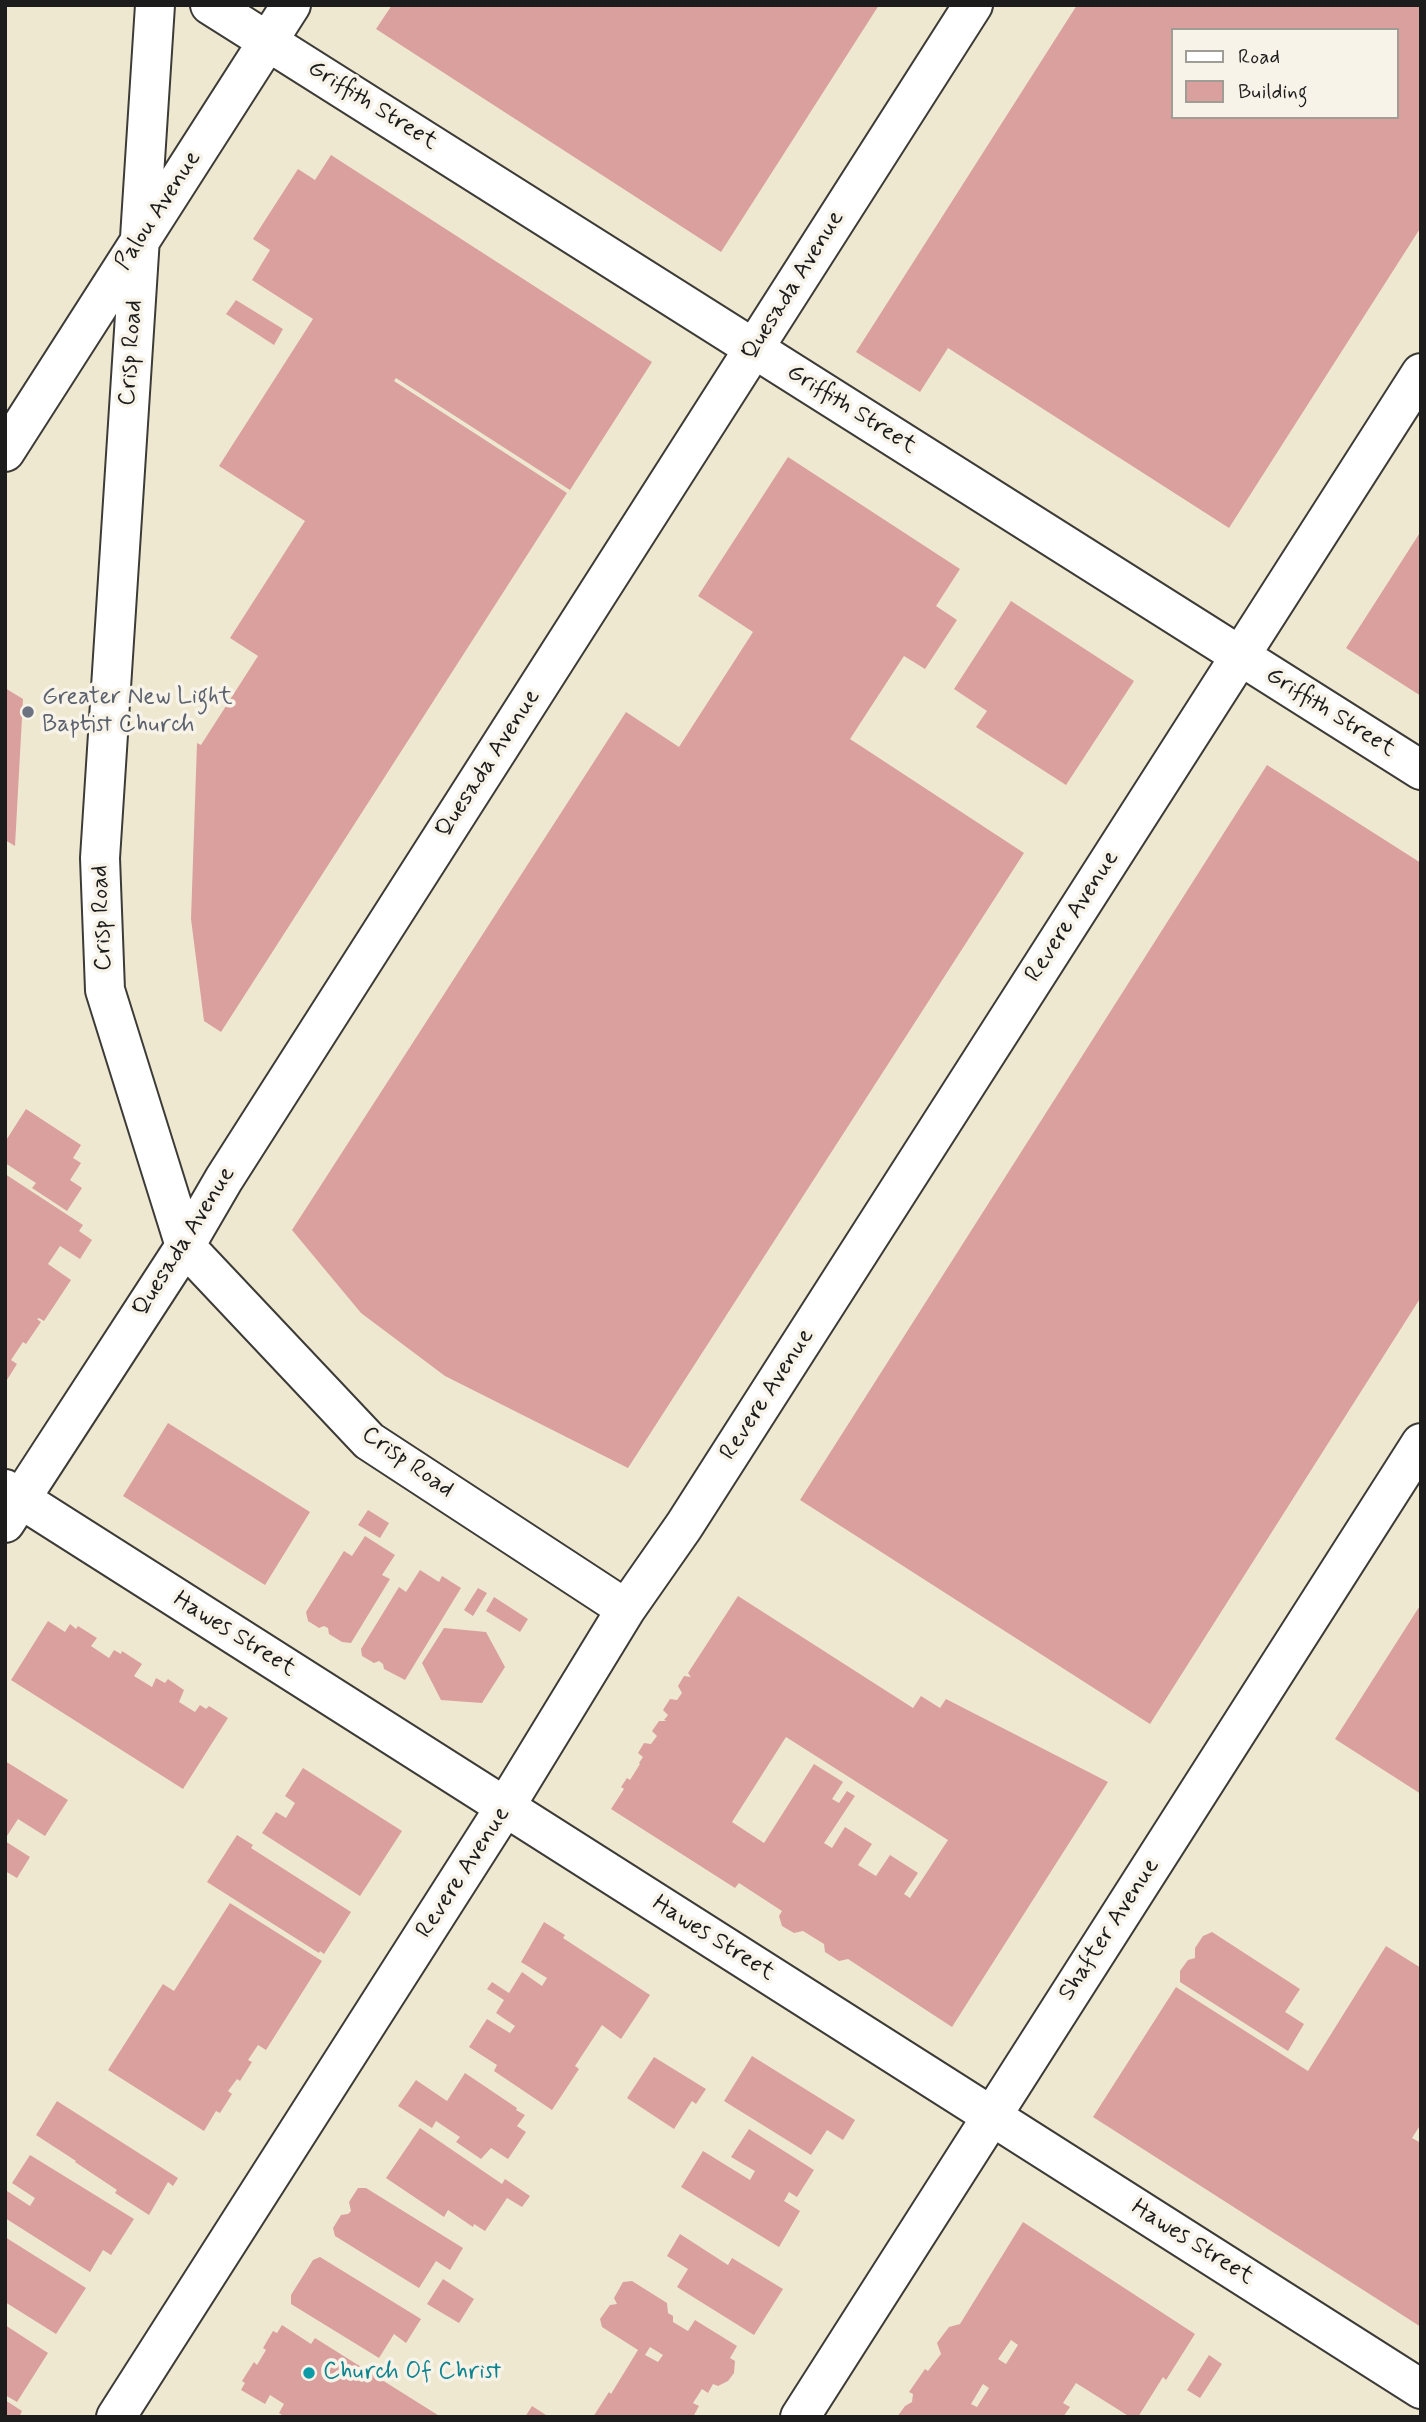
<!DOCTYPE html>
<html>
<head>
<meta charset="utf-8">
<style>
  body { margin:0 }
  #map { position:relative; width:1426px; height:2422px; overflow:hidden; background:#efe8d0; font-family:Mynerve,sans-serif }
  canvas { display:block }
  .frame { position:absolute; inset:0; border:7px solid #1c1c1c; pointer-events:none }
  .legend { position:absolute; left:1171px; top:28px; width:228px; height:91px; box-sizing:border-box; background:#f7f3e8; border:2px solid #9f9d96; margin:0; padding:9px 12px; list-style:none; font-size:21px; color:#1c1c1c }
  .legend li { display:flex; align-items:center; gap:14px; height:35px }
  .legend b { width:35px; border:2px solid #9f9d96 }
</style>
</head>
<body>
<div id="map">
<canvas width="1426" height="2422"></canvas>
<div class="frame"></div>
<ul class="legend">
<li><b style="height:9px;background:#fff"></b>Road</li>
<li><b style="height:19px;background:#d9a09d"></b>Building</li>
</ul>
</div>
<script>
const c = document.querySelector('canvas').getContext('2d');
c.lineJoin = 'round';
function fill(path, color) { c.fillStyle = color; c.fill(path, 'evenodd'); }
const toPath = rows => new Path2D(rows.map(r => 'M' + r).join(''));
function stroke(path, color, width, dash) { c.strokeStyle = color; c.lineWidth = width; c.lineCap = dash ? 'butt' : 'round'; c.setLineDash(dash || []); c.stroke(path); }
function label(font, color, halo, rows, align = 'center') {
  c.font = font + ' Mynerve,sans-serif'; c.lineWidth = 7; c.setLineDash([]); c.textBaseline = 'middle'; c.strokeStyle = halo; c.fillStyle = color; for (const [text, x, y, turn = 0] of rows) {
    c.save(); c.translate(x, y); c.rotate((+turn || 0) * Math.PI / 180); c.textAlign = isNaN(turn) ? turn : align; if (halo) c.strokeText(text, 0, 0); c.fillText(text, 0, 0); c.restore();
  }
}
fill(toPath([
  [392,5,879,5,721,252,376,29],
  [1077,5,1421,5,1421,227,1229,528,948,348,920,392,856,352],
  [1172,30,1396,30,1396,117,1172,117],
  [331,155,652,362,570,490,396,378,394,381,567,493,221,1032,204,1021,191,919,197,743,201,745,258,656,230,638,305,521,219,466,313,319,252,280,270,250,253,239,298,169,315,180],
  [236,300,283,329,274,345,226,314],
  [788,457,960,569,936,606,957,620,925,669,904,656,850,739,1024,853,628,1468,445,1376,361,1313,292,1230,626,712,679,747,753,632,698,596],
  [1421,531,1421,696,1346,648],
  [1011,601,1134,681,1066,785,976,727,987,711,954,689],
  [5,688,23,699,15,846,5,840],
  [1267,765,1421,863,1421,1297,1150,1724,800,1500],
  [26,1109,81,1145,73,1158,81,1163,70,1180,82,1188,67,1211,32,1188,36,1183,5,1163,5,1142],
  [5,1174,83,1225,79,1231,92,1240,80,1259,60,1246,48,1264,71,1280,44,1321,39,1318,37,1319,41,1322,26,1344,23,1342,11,1360,17,1364,5,1383],
  [168,1423,310,1512,265,1585,123,1496],
  [368,1510,389,1523,380,1538,358,1525],
  [365,1536,395,1555,382,1575,390,1579,351,1643,342,1642,329,1634,328,1628,324,1626,319,1628,308,1621,306,1612,344,1551,352,1556],
  [420,1570,439,1582,442,1576,461,1588,405,1680,384,1669,383,1664,379,1661,374,1663,362,1656,361,1649,399,1587,406,1592],
  [478,1588,487,1593,473,1616,464,1610],
  [738,1596,913,1708,921,1696,940,1708,946,1699,1108,1782,952,2027,848,1959,839,1961,825,1952,824,1944,803,1931,794,1933,782,1926,779,1916,782,1911,739,1883,735,1888,611,1809,624,1789,621,1787,627,1778,630,1780,640,1764,639,1763,643,1757,638,1753,644,1743,651,1744,657,1736,652,1731,659,1721,667,1721,664,1720,668,1715,663,1710,670,1699,677,1700,682,1693,678,1686,684,1676,691,1677,688,1673],
  [786,1737,948,1840,910,1898,904,1894,918,1873,890,1855,876,1876,858,1865,872,1844,845,1827,832,1848,824,1843,855,1796,847,1791,839,1803,832,1799,843,1782,814,1764,764,1843,732,1822],
  [494,1597,528,1619,520,1632,486,1611],
  [1421,1604,1421,1794,1335,1739],
  [48,1621,65,1632,70,1624,76,1629,78,1626,97,1638,91,1646,109,1658,114,1650,121,1654,122,1651,142,1664,134,1676,152,1687,156,1678,165,1683,168,1679,184,1690,179,1702,195,1712,200,1705,206,1709,209,1706,228,1718,183,1789,11,1680],
  [444,1628,486,1632,505,1667,482,1703,441,1700,422,1663],
  [5,1761,68,1800,45,1836,18,1819,5,1839],
  [303,1768,402,1831,360,1896,262,1833,276,1812,286,1818,295,1803,285,1796],
  [237,1835,253,1845,251,1848,351,1912,324,1954,320,1951,319,1953,207,1882],
  [5,1841,30,1857,17,1878,5,1871],
  [230,1903,322,1961,266,2050,258,2045,248,2060,252,2062,240,2081,237,2079,228,2091,232,2094,220,2113,216,2111,204,2131,108,2070,163,1984,174,1991],
  [544,1922,565,1935,563,1938,650,1995,621,2039,602,2025,575,2066,579,2069,552,2110,494,2071,497,2065,469,2047,487,2019,510,2033,515,2026,496,2013,504,2000,487,1989,492,1982,509,1993,522,1972,542,1986,547,1978,521,1962],
  [1212,1932,1300,1989,1285,2012,1304,2024,1288,2051,1180,1982,1180,1971,1188,1960,1195,1958,1195,1948,1203,1936],
  [1386,1946,1421,1968,1421,2124,1412,2138,1421,2143,1421,2327,1093,2117,1176,1987,1308,2071],
  [752,2056,855,2120,843,2140,827,2130,811,2155,724,2101],
  [654,2057,706,2089,696,2104,692,2101,674,2129,627,2098],
  [465,2073,517,2108,516,2110,525,2115,517,2126,526,2132,508,2159,491,2148,481,2159,456,2142,460,2137,436,2121,432,2128,398,2106,416,2080,447,2101],
  [57,2101,178,2178,173,2186,168,2182,149,2215,115,2193,117,2190,75,2162,76,2161,36,2135],
  [420,2128,502,2184,505,2179,530,2196,522,2207,507,2198,485,2231,474,2224,473,2227,448,2210,444,2217,386,2178],
  [749,2129,814,2170,797,2197,789,2192,784,2201,800,2211,779,2247,681,2187,703,2151,750,2180,755,2171,731,2157],
  [30,2155,134,2219,111,2255,103,2250,90,2272,5,2218,7,2191,30,2206,35,2198,12,2183],
  [358,2188,366,2188,463,2248,450,2270,436,2261,419,2288,335,2236,333,2228,341,2215,348,2214,351,2211,349,2202],
  [1023,2222,1195,2334,1166,2380,1163,2377,1138,2417,1130,2417,1076,2383,1063,2403,1070,2407,1063,2417,897,2417,905,2406,912,2402,913,2394,909,2392,925,2369,928,2371,941,2354,937,2343,949,2327,960,2324],
  [1011,2340,1018,2345,1006,2364,998,2359],
  [983,2384,989,2388,977,2407,971,2404],
  [680,2234,728,2265,732,2258,783,2289,754,2335,677,2287,688,2269,667,2256],
  [5,2237,86,2288,56,2334,5,2302],
  [320,2257,421,2319,406,2343,394,2334,379,2358,291,2304,291,2295,313,2260],
  [443,2279,474,2299,459,2323,427,2304],
  [632,2281,667,2303,668,2313,673,2316,673,2322,688,2331,695,2320,737,2346,730,2358,735,2361,734,2373,728,2381,718,2386,713,2384,708,2393,702,2389,693,2403,699,2406,693,2417,593,2417,609,2392,611,2394,638,2350,602,2327,600,2319,610,2305,617,2304,614,2298,623,2282],
  [650,2347,663,2355,658,2362,645,2355],
  [5,2325,48,2353,17,2402,5,2395],
  [282,2325,311,2344,315,2338,441,2417,285,2417,279,2413,284,2404,270,2395,265,2404,241,2390,245,2383,242,2381,254,2362,257,2365,266,2350,263,2348,273,2331,277,2333],
  [1209,2355,1222,2364,1200,2398,1187,2390],
  [5,2400,22,2411,19,2417,5,2417],
  [532,2406,549,2417,525,2417]
]), '#d9a09d');
const minor = toPath([
  [155,5,100,858,105,990,185,1246,369,1441,626,1609],
  [210,5,1421,770],
  [5,452,291,5],
  [5,1489,1421,2389],
  [5,1523,185,1246,224,1179,973,5],
  [116,2417,505,1807,626,1609,684,1526,1421,373],
  [800,2417,1421,1443]
]);
stroke(minor, '#3c3b37', 42);
stroke(minor, '#fff', 38);
for (const [x, y, r, color] of [
  [28,712,7,"#6b7280"],
  [309,2373,7,"#0f9aa8"]
]) { const dot = new Path2D(); dot.arc(x, y, r, 0, 2 * Math.PI); c.fillStyle = color; c.fill(dot); stroke(dot, '#f7f3e8', 2.5); }
label('24px', '#1c1c1c', '#f7f3e8', [
  ["Griffith Street",372,106,32],
  ["Palou Avenue",159,211,-57],
  ["Quesada Avenue",794,286,-58],
  ["Crisp Road",132,353,-86],
  ["Griffith Street",851,410,32],
  ["Griffith Street",1330,713,32],
  ["Quesada Avenue",489,764,-57],
  ["Revere Avenue",1073,917,-57],
  ["Crisp Road",103,918,-92],
  ["Quesada Avenue",185,1242,-58],
  ["Revere Avenue",768,1395,-57],
  ["Crisp Road",407,1463,35],
  ["Hawes Street",234,1635,32],
  ["Revere Avenue",464,1873,-57],
  ["Shafter Avenue",1110,1930,-57],
  ["Hawes Street",713,1939,32],
  ["Hawes Street",1192,2243,32]
]);
label('24px', '#5b616d', '#f7f3e8', [
  ["Greater New Light",42,698],
  ["Baptist Church",42,726]
], 'left');
label('24px', '#0d838f', '#f7f3e8', [
  ["Church Of Christ",323,2373]
], 'left');
</script>
</body>
</html>
